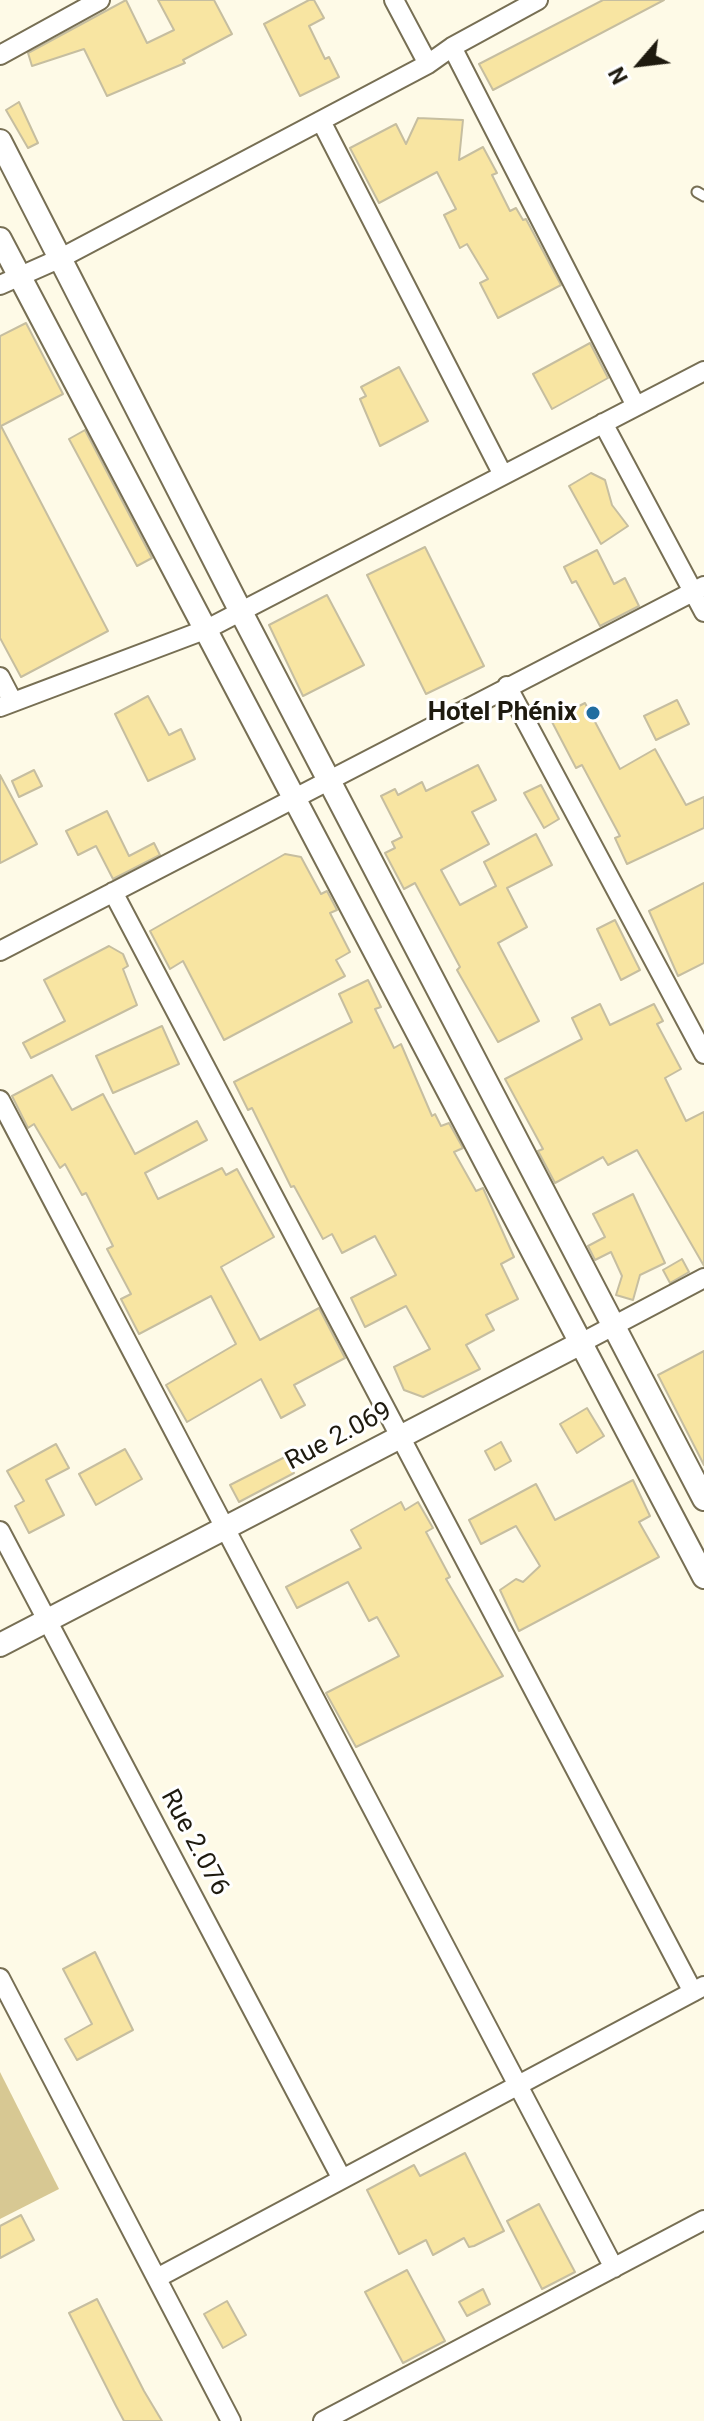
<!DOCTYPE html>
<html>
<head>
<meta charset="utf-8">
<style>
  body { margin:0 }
  #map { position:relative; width:704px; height:2421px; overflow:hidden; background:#fefae7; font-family:Roboto,sans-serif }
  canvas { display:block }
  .north { position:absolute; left:600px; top:24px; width:80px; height:80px; -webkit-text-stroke:6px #fff; paint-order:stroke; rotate:242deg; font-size:22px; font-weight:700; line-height:32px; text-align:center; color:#1e1a0f }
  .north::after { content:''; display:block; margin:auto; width:28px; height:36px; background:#1e1a0f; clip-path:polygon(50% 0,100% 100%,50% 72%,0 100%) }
</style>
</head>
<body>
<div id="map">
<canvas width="704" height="2421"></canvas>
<div class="north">N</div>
</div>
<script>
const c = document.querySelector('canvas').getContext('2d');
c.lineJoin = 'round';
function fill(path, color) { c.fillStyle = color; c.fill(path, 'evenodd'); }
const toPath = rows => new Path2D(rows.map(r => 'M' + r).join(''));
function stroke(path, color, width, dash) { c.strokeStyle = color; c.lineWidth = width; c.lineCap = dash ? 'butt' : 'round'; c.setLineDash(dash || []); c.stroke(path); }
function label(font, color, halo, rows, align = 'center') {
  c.font = font + ' Roboto,sans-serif'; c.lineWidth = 6; c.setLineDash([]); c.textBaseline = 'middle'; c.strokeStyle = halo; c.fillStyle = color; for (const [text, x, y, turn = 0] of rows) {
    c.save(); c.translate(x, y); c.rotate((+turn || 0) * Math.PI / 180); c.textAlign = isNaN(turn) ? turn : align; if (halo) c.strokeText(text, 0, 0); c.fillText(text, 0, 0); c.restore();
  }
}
fill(toPath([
  [0,2072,59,2189,0,2219]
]), '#d7c893');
const building = toPath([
  [126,0,147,43,174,30,158,0,214,0,232,34,183,60,185,63,107,96,84,49,32,66,28,53,126,0],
  [309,0,314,0,324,18,309,26,325,59,329,57,339,77,300,96,264,24,309,0],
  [603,0,664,0,493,90,479,64,603,0],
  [19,102,38,143,28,148,6,110,19,102],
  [418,118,463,120,459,160,483,147,497,173,492,175,510,211,516,208,523,220,526,219,561,285,498,318,480,283,488,279,467,244,460,248,444,215,456,209,437,172,379,203,350,148,396,124,406,144,418,118],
  [26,323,63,394,1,426,108,631,21,677,0,638,0,336,26,323],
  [590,343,608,378,552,409,533,374,590,343],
  [399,367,428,421,380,446,360,399,366,396,361,387,399,367],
  [85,430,152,558,137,566,69,439,85,430],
  [591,473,605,480,612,505,628,526,601,544,569,486,591,473],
  [425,547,484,666,426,694,367,575,425,547],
  [597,550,614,584,625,578,639,606,600,626,576,581,572,583,564,567,597,550],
  [327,595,364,665,303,696,269,625,327,595],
  [148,696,169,735,181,729,195,759,148,781,115,714,148,696],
  [677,700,689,724,656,740,644,716,677,700],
  [585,703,620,769,655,749,686,805,704,797,704,828,627,864,615,838,620,836,582,765,576,768,551,720,585,703],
  [478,765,496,800,472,812,489,844,441,870,460,905,496,886,484,862,536,834,552,865,507,888,527,927,498,943,539,1021,498,1042,457,970,460,967,415,883,404,889,385,853,395,848,392,842,402,837,381,796,395,789,398,795,422,782,426,791,478,765],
  [34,770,42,786,19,797,12,781,34,770],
  [0,775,37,844,0,863,0,775],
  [541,785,559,819,544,828,524,793,541,785],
  [107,811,129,856,154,843,160,855,113,879,96,846,78,855,66,831,107,811],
  [285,854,301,857,321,894,327,891,337,910,330,913,350,952,336,960,345,976,224,1040,183,961,170,969,150,931,285,854],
  [704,883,704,963,678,976,649,911,704,883],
  [615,920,640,970,621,980,597,929,615,920],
  [109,946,123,954,128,966,123,969,137,1005,31,1058,23,1043,65,1021,44,980,109,946],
  [368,980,381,1007,375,1009,394,1048,401,1044,432,1116,435,1114,441,1126,449,1123,463,1148,454,1152,476,1191,483,1188,514,1257,501,1264,518,1299,486,1315,494,1330,466,1345,480,1369,423,1397,404,1390,394,1367,430,1349,406,1306,365,1327,351,1298,396,1275,375,1236,342,1253,332,1234,323,1239,294,1186,291,1187,252,1108,248,1110,234,1082,352,1022,339,994,368,980],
  [600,1004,610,1025,654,1004,663,1021,657,1024,681,1069,665,1078,686,1121,704,1112,704,1266,637,1150,608,1165,603,1157,555,1183,538,1151,543,1149,505,1079,582,1039,572,1018,600,1004],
  [162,1026,179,1064,113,1093,96,1056,162,1026],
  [52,1075,72,1110,103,1094,135,1154,197,1121,207,1140,145,1173,158,1199,222,1168,226,1175,237,1169,274,1237,221,1267,260,1340,319,1308,345,1358,294,1385,305,1405,281,1418,261,1379,187,1422,166,1385,236,1344,211,1296,139,1334,121,1299,131,1294,107,1249,113,1246,86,1193,82,1195,65,1164,60,1168,34,1124,28,1128,12,1096,52,1075],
  [633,1194,665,1263,640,1275,633,1300,616,1295,622,1276,611,1252,595,1260,588,1246,605,1237,593,1214,633,1194],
  [682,1259,689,1272,670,1283,663,1270,682,1259],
  [704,1351,704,1465,658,1375,704,1351],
  [587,1408,604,1436,577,1453,560,1424,587,1408],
  [501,1442,511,1461,495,1470,485,1451,501,1442],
  [56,1444,69,1468,46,1480,64,1515,29,1533,15,1506,24,1501,7,1471,56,1444],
  [125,1449,142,1479,96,1505,79,1474,125,1449],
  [285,1457,294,1473,239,1502,230,1485,285,1457],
  [633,1480,650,1516,639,1522,659,1557,519,1631,500,1590,516,1579,523,1582,540,1566,516,1526,481,1544,469,1520,536,1484,555,1520,633,1480],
  [401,1502,405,1510,418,1502,433,1528,426,1532,450,1577,446,1579,503,1676,356,1747,326,1693,399,1656,377,1617,369,1621,348,1582,297,1608,286,1587,361,1548,351,1530,401,1502],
  [95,1952,133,2030,77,2060,65,2039,92,2024,63,1969,95,1952],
  [465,2153,504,2231,474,2246,469,2247,464,2238,433,2255,426,2240,399,2254,367,2190,414,2165,420,2176,465,2153],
  [539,2204,575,2272,542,2289,507,2221,539,2204],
  [21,2215,34,2240,0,2258,0,2226,21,2215],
  [407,2270,445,2341,403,2363,365,2292,407,2270],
  [483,2289,490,2304,467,2316,459,2302,483,2289],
  [97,2299,144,2391,162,2421,124,2421,116,2406,69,2313,97,2299],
  [227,2301,246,2335,223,2348,204,2314,227,2301]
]);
fill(building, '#f8e5a2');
stroke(building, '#c6bea0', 2);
const service = toPath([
  [697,192,704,196]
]);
const minor = toPath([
  [394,0,428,64],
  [452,47,636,406],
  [0,55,100,0],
  [321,121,503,475],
  [0,285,61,258,428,64,452,47,538,0],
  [603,423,704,612],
  [0,677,12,700],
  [507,686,704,1054],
  [0,707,207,629,704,371],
  [113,892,693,1992],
  [0,951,704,586],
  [0,1100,614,2268],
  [581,1343,704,1278],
  [0,1531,342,2179],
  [0,1978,231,2421],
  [157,2278,704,1986],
  [323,2421,704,2220]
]);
const tertiary = toPath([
  [0,141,241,612,704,1499],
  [0,239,704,1577],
  [0,1645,581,1343]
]);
stroke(service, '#776f54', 13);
stroke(minor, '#776f54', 22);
stroke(tertiary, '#776f54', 26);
stroke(service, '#fff', 9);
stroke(minor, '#fff', 18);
stroke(tertiary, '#fff', 22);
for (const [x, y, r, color] of [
  [593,713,8,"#216da0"]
]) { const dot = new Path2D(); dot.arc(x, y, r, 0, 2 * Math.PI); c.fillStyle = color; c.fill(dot); stroke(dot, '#fff', 3); }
label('bold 26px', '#1e1a0f', '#fff', [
  ["Hotel Phénix",577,713]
], 'right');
label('26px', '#1e1a0f', '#fff', [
  ["Rue 2.069",339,1437,-28],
  ["Rue 2.076",194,1843,62]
]);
</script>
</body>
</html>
